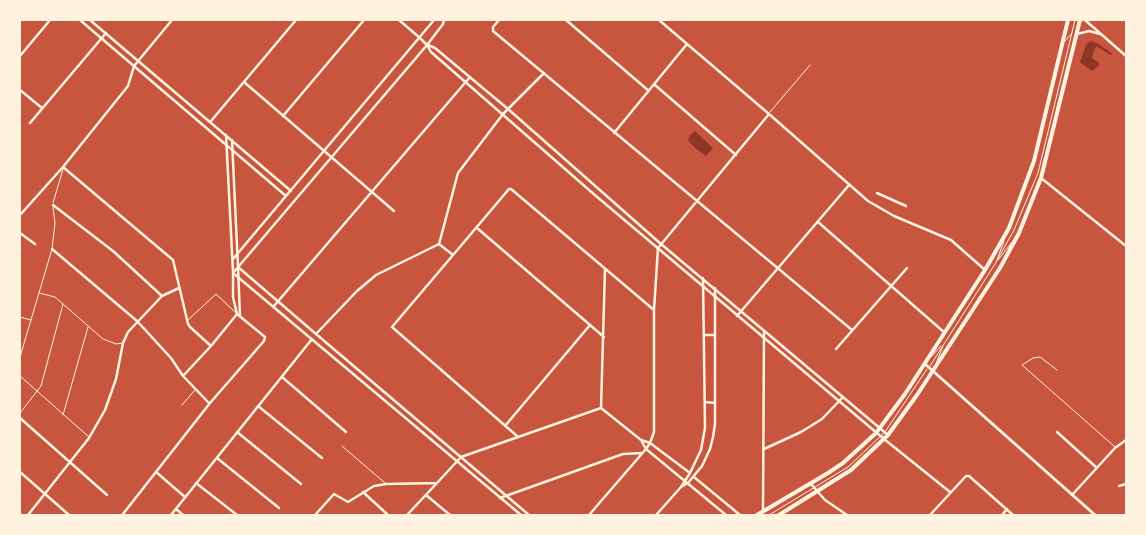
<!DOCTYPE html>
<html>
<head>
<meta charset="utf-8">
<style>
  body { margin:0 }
  #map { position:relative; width:1146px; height:535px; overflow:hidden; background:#c8553d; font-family:Montserrat,sans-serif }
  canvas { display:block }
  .frame { position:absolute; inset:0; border:21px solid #fff3e0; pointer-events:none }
</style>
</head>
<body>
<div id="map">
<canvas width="1146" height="535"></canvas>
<div class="frame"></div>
</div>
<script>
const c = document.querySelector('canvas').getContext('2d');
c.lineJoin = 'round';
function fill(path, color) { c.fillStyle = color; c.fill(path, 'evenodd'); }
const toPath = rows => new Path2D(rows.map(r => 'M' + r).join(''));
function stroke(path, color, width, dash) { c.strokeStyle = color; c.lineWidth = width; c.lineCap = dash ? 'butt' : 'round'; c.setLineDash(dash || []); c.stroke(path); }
fill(toPath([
  [1090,41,1097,43,1113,54,1110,55,1098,47,1096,47,1094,50,1092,58,1099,63,1099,65,1092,71,1080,62,1086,45],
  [695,131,713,148,706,156,694,147,688,140,690,135]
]), '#8f3625');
stroke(toPath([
  [1065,41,1072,33],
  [770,112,810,65],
  [53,203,63,169],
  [997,260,1004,241],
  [998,260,1013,241],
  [39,293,55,297,103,339,116,344,123,343],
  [20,317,31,320],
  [188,320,216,294,236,313],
  [20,357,52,249,55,223,53,207],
  [930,358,941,346],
  [937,361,943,346],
  [930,366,995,264,1014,230,1038,173,1075,20],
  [1057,370,1040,357,1033,358,1022,365,1115,447],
  [20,376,89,437],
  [182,405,195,390],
  [20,413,41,386,63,304],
  [63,415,88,327],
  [342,446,385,483],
  [769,515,848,467,885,432,927,369]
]), '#fff3e0', 1);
stroke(toPath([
  [399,20,420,38],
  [499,20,493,27,493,31,852,330],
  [566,20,649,91],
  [659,20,769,114,868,201,894,216,951,240,985,270],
  [1085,20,1126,56],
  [1077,34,1089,31,1100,34],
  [20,56,50,20],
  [244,82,394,211],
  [655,85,736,155],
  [20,90,42,108],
  [283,116,364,20],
  [211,121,296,20],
  [30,123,106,33],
  [614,133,687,44],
  [63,167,173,260,188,324,190,327,211,346],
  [1041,178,1126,246],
  [877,193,906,206],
  [53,205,113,251,162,296],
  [20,215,63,167,128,86,134,66,172,20],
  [818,222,945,333],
  [477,228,604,337],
  [20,233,35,244],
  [439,244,458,173,503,114,544,73],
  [439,244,453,255],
  [52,249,137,321,171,358,183,376,209,403],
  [238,267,240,316],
  [233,274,233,297,237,314],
  [274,306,470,77],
  [737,316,849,185],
  [316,334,357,291,376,275,439,244],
  [705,335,715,335],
  [836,349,907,268],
  [183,376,211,346,237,314],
  [282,377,346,432],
  [705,402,715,403],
  [258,406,322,458],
  [601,408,641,440,650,443,690,473],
  [601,408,605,269],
  [20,418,107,495],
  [505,426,590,325],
  [237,432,301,484],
  [1057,432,1097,468],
  [517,436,392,327,509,189,511,189,654,310],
  [642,442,646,449,726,515],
  [764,449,801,432,822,419,843,397],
  [217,458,279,508],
  [20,472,69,515],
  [156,472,185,497],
  [694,477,740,515],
  [196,483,237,515],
  [1119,486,1126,484],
  [681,487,688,483,702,466,710,449,713,437,715,424,715,288],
  [363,492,388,515],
  [426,495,450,515],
  [1072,495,1115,448,1126,440],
  [500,498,623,454,641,453],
  [176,509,183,515],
  [763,510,764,331],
  [20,514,21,515],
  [123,514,210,403,264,341,265,337,237,314],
  [28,515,89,438,105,410,116,379,123,343,128,332,162,296,179,288],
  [315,515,334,494,348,502,374,486,386,484,437,483,461,457,601,408],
  [407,515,437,483],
  [589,515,646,449,650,443,654,432,654,310,658,248,769,114],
  [656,515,681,487,690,473,701,450,705,428,703,278],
  [1002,515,1007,509]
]), '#fff3e0', 2.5);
stroke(toPath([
  [80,20,286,196],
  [90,20,291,191],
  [420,38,427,45,431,52,596,196,884,439,950,492],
  [428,45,435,48,508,109,661,244,888,435],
  [226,135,233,272],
  [232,140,238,267,316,334,529,515],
  [233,259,434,20],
  [233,273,521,515],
  [233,273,427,45,443,24,444,20],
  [811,484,825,500,847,515],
  [171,515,312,339],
  [930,515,966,476,969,476,1013,515]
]), '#fff3e0', 2.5);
stroke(toPath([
  [925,364,1095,515]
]), '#fff3e0', 3);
stroke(toPath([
  [757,515,828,473,843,463,876,433,905,394,985,270,1009,228,1034,161,1068,20],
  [779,515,851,470,888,435,917,395,1000,268,1019,233,1041,178,1080,20]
]), '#fff3e0', 4);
</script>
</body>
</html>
